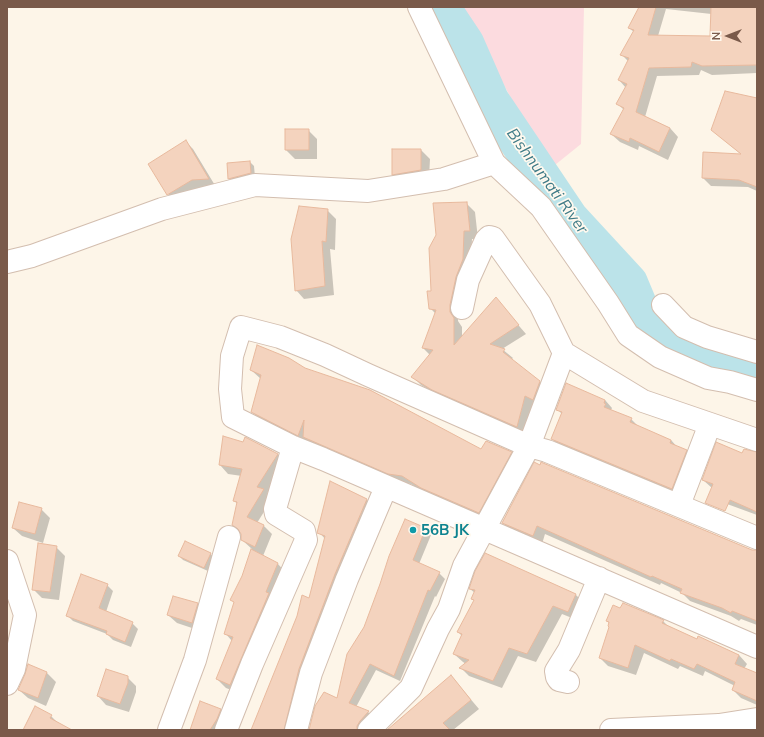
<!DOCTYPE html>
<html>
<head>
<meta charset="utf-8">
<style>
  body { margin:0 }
  #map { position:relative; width:764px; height:737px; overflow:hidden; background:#fdf5e8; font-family:Mulish,sans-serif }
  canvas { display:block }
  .frame { position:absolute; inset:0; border:8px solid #7a5a4a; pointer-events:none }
  .north { position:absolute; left:708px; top:16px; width:40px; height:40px; -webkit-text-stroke:3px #fff9ef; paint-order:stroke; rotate:270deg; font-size:11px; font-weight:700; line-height:16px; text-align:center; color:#7a5a4a }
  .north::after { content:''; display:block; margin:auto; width:14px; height:18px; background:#7a5a4a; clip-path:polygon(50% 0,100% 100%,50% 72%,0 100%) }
</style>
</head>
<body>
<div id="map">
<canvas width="764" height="737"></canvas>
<div class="frame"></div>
<div class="north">N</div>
</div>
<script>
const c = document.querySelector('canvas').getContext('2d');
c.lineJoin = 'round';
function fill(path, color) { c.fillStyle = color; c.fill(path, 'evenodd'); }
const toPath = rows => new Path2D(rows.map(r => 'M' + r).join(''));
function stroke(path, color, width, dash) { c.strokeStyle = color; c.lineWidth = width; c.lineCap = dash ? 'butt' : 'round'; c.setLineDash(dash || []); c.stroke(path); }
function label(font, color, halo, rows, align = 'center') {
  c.font = font + ' Mulish,sans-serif'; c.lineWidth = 3.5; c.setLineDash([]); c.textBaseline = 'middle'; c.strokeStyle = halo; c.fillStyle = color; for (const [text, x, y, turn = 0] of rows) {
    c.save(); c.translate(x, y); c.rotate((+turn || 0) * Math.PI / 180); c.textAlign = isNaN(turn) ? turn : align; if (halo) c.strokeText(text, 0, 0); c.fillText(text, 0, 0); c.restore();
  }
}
fill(toPath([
  [461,7,584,7,581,144,550,169]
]), '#fcdbdf');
fill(toPath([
  [640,7,757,7,757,19,666,9,658,36,757,39,757,73,712,75,701,70,699,75,657,76,645,117,670,128,678,137,668,160,639,146,638,150,620,142,611,134,624,110,618,104,626,88,619,80,629,62,622,55,634,32,629,28],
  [757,99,757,191,748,187,711,186,703,178,742,155,712,130],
  [308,130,317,139,317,159,295,159,286,150],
  [185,141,193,149,216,187,176,202,168,194],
  [421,150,430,159,429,178,402,183,393,174],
  [250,162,254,166,255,177,233,183,229,179],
  [467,204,475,212,478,239,472,239,471,267,458,314,458,321,462,327,462,338,496,299,526,334,502,349,513,358,511,360,539,382,548,390,541,407,533,403,525,434,441,397,421,385,413,377,430,355,423,348,436,314,430,308,432,292],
  [327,210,336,219,335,250,330,249,334,295,304,299,296,290],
  [305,369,481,451,511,453,519,461,487,521,430,496,411,484,397,482,312,446,307,441,306,443,261,420,252,412,261,379,251,370],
  [605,400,612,408,611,410,631,419,639,427,671,440,678,448,686,451,693,458,679,496,559,446,552,439,562,414,557,409],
  [757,453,757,515,719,501,712,488,703,480,743,454],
  [277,454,286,463,267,494,272,499,257,523,263,525,272,534,263,556,278,564,286,573,239,693,226,688,217,679,232,641,225,633,235,603,232,600,243,577,252,549,242,540,241,533,233,525,238,504,234,501,242,476,228,474,220,465],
  [535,464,752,551,757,551,757,625,741,619,739,621,731,616,690,601,682,593,661,583,660,585,545,534,542,544,511,531,503,523],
  [331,483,367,500,375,509,294,730,254,730,310,599,325,539,319,532],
  [41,509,50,518,43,543,22,536,13,528],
  [425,529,431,535,419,564,439,573,445,579,436,597,435,596,400,681,376,670,356,707,368,712,374,718,365,730,310,730,337,700],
  [56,547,65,556,59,600,42,598,33,589],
  [210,553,214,558,208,571,183,560,179,556],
  [486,555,576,595,584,603,577,620,562,614,536,662,518,656,502,688,469,676,461,668,466,664,463,662,454,654,462,636,458,632,475,601,473,599,475,593,470,589],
  [107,585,113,591,106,612,132,623,138,629,131,647,113,640,107,634,73,621,67,615],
  [197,604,206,613,201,631,177,623,168,615],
  [607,621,663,621,669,627,697,640,739,655,747,664,744,669,757,674,757,705,741,698,733,690,735,686,705,671,703,676,680,666,678,669,644,653,636,675,608,666,600,658,610,627,610,624],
  [28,666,47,673,56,682,46,706,28,698,19,690],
  [451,676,479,709,453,730,388,730],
  [127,677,136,686,136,692,129,712,106,705,98,696],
  [220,709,229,718,223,730,191,730],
  [51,716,60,725,70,730,24,730]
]), '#0003');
stroke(toPath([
  [441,7,465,43,490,100,570,219,629,283,652,338,757,369]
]), '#bbe3e9', 38);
const building = toPath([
  [639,7,656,7,648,35,710,36,711,7,757,7,757,65,702,66,692,62,691,67,649,68,636,112,670,128,659,152,630,138,629,142,610,134,624,108,616,104,627,84,618,80,629,58,620,55,634,30,628,28,639,7],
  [725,91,757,98,757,187,739,180,702,178,703,152,741,154,711,130,725,91],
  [285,129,309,129,309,150,285,150,285,129],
  [186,140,209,179,192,180,167,195,148,164,186,140],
  [392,149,421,149,421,170,392,175,392,149],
  [250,161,251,173,228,179,227,163,250,161],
  [467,202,470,231,464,231,463,259,456,277,450,305,450,312,454,318,454,345,496,297,519,325,490,344,505,349,503,352,540,381,533,400,525,396,517,427,432,390,411,377,433,350,422,348,436,310,429,309,427,291,431,291,429,248,436,235,433,203,467,202],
  [299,206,328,209,326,242,322,241,325,286,295,291,291,239,299,206],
  [257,345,289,358,305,368,370,390,481,449,486,441,512,452,479,513,421,488,402,476,388,474,303,437,304,420,298,436,251,412,261,375,250,370,257,345],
  [566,383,605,400,604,403,606,404,604,407,632,418,630,422,671,440,670,443,687,450,672,489,551,439,562,412,556,410,566,383],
  [223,436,243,442,245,437,278,454,257,487,264,489,247,517,264,525,255,547,241,540,241,534,238,529,232,525,237,502,233,501,242,469,219,465,223,436],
  [716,442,742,453,744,449,757,452,757,512,730,500,725,511,705,503,713,484,702,480,716,442],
  [534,462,540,465,541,462,543,463,752,550,757,550,757,621,732,611,731,613,722,608,680,593,682,589,652,576,651,577,537,526,533,536,502,523,534,462],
  [330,481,367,499,335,574,299,669,284,730,251,730,297,616,302,595,309,598,325,536,317,533,330,481],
  [19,502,42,508,35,534,12,528,19,502],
  [405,519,426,528,413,560,440,572,430,591,428,590,394,676,370,664,349,703,369,711,360,721,357,726,357,730,309,730,315,706,324,692,337,698,347,654,364,627,380,584,389,556,405,519],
  [185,541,211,553,204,568,178,556,185,541],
  [38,543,57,546,50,592,32,590,38,543],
  [251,549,278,563,266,592,269,593,230,685,216,679,233,637,224,634,234,602,230,600,242,576,251,549],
  [485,553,576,594,568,612,553,606,527,654,509,648,493,681,459,668,469,660,453,654,462,634,457,632,474,600,471,599,475,590,469,589,475,571,485,553],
  [81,574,108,584,99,608,133,622,125,642,106,634,107,631,66,616,81,574],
  [173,596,198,603,192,623,167,615,173,596],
  [623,603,664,620,662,623,697,639,698,636,739,655,735,664,757,673,757,701,732,690,735,682,697,664,694,669,671,659,670,661,635,645,628,668,599,658,609,627,608,626,609,622,606,621,613,605,620,608,623,603],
  [28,664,47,672,38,698,18,690,25,674,28,664],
  [106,669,128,676,128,683,120,704,97,696,106,669],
  [451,675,471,700,443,723,450,730,387,730,451,675],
  [200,701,221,709,217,719,210,730,190,730,200,701],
  [35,706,52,715,50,718,72,730,23,730,35,706]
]);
fill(building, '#f4d3be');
stroke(building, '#e8b99d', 1);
const minor = toPath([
  [494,163,541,207,608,303,628,335,660,357,708,378,730,382,757,390],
  [7,262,32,256,162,209,255,185,368,191,444,179,494,163,419,7],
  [663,305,684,327,707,337,757,352],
  [564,353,643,401,757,440],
  [679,505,710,424],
  [757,538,547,451,529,446,368,375,325,355,280,337,241,327,232,356,230,389,233,417,293,447,323,459,757,647],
  [7,561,25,615,14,669,7,684],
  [568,682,559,680,557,677,556,671,569,650,599,578],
  [169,730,195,660,229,537],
  [226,730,252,664,306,540,304,531,276,514,275,509,293,447],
  [296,730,311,673,347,579,386,487],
  [369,730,411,688,438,629,449,609,464,566,529,446,564,353,540,304,493,238,489,237,486,240,468,280,462,308],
  [611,730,719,725,757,719]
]);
stroke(minor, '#d3beaf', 24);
stroke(minor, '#fff', 22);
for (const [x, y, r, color] of [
  [413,530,4,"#0f9aa8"]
]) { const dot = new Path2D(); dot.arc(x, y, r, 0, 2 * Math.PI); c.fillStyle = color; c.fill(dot); stroke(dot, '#fff9ef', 1.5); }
label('bold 15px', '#0d838f', '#fff9ef', [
  ["56B JK",421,530]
], 'left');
label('italic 16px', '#3f7b87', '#fff9ef', [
  ["Bishnumati River",547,181,54]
]);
</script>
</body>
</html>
